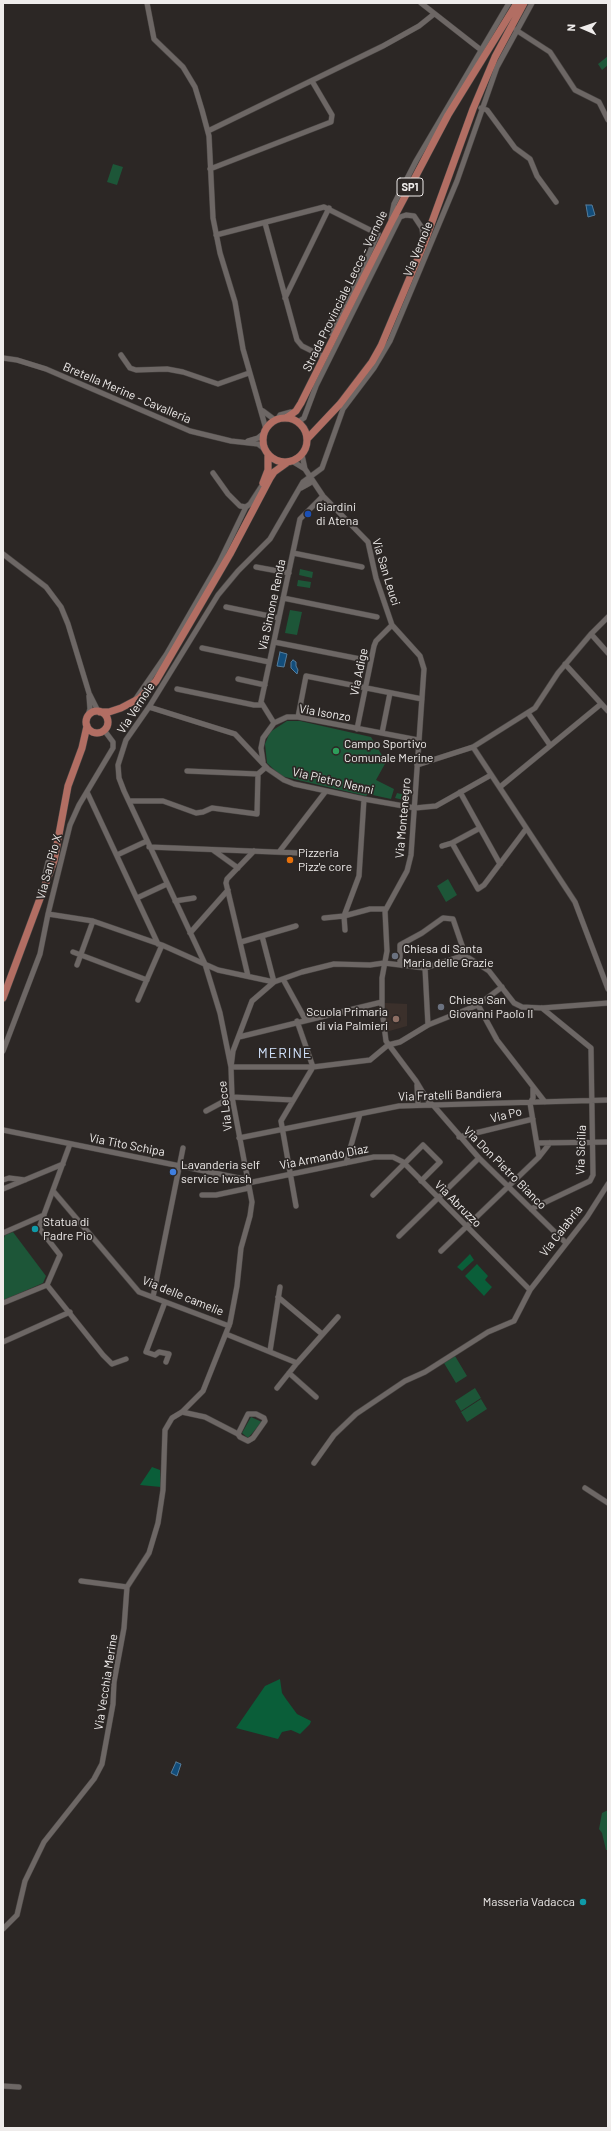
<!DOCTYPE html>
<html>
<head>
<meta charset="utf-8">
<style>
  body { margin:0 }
  #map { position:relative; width:611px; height:2131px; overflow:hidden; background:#2c2725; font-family:Barlow,sans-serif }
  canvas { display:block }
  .frame { position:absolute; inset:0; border:4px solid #efeceb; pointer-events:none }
  .north { position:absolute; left:563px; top:8px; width:40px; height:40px; -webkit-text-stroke:3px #2c2725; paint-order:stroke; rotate:272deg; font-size:11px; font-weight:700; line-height:16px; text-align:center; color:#efeceb }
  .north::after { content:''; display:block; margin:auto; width:14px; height:18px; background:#efeceb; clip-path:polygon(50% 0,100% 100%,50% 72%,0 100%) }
</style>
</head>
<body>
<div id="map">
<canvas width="611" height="2131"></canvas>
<div class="frame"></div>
<div class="north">N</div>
</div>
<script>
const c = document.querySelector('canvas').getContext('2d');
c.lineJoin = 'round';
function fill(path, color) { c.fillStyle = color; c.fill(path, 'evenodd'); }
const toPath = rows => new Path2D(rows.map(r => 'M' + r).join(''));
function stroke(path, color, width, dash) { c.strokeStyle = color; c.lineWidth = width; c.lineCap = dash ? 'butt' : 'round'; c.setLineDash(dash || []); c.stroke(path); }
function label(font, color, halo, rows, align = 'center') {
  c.font = font + ' Barlow,sans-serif'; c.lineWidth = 3.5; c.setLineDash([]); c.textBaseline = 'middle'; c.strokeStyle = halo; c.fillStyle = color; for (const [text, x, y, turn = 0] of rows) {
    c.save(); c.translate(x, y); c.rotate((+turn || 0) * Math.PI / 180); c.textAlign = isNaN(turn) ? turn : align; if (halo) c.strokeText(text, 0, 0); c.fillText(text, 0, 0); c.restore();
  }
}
fill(toPath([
  [385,1003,407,1004,407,1026,386,1032]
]), '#3b302b');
fill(toPath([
  [608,56,608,65,602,70,598,64],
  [113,164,123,167,117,185,107,182],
  [300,569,313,572,312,578,299,575],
  [298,580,311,582,310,588,297,586],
  [290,610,302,612,297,635,285,633],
  [287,721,300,721,371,737,386,762,376,780,394,789,391,799,368,794,366,796,281,776,267,763,265,744,270,732],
  [397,793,409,796,408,801,395,798],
  [448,879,457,895,446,902,437,886],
  [13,1232,46,1276,43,1283,4,1300,3,1241,5,1235],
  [455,1356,467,1376,456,1383,444,1363],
  [475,1388,481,1398,461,1411,455,1401],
  [481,1399,487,1409,467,1422,461,1412],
  [251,1417,262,1422,248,1438,242,1433],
  [608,1810,608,1850,606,1850,602,1833,599,1829,602,1813]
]), '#1d5638');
fill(toPath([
  [470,1254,474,1260,462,1271,457,1267],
  [477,1264,488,1276,485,1280,492,1287,484,1296,465,1276],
  [152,1467,160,1470,161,1487,140,1485],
  [280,1679,282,1693,286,1699,297,1714,311,1721,310,1724,300,1734,291,1730,282,1732,278,1739,236,1728,265,1686]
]), '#0a5e39');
const water = toPath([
  [586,205,592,205,595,215,588,217,586,205],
  [280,652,287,654,284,667,277,666,280,652],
  [293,660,296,662,296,666,298,670,297,674,291,668,291,662,293,660],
  [176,1762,181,1764,177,1776,171,1773,176,1762]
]);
fill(water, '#124d7b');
stroke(water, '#547d9d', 1);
const minor = toPath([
  [147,3,154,39,183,67,195,87,202,110,209,136,213,218,220,253,235,302,243,349,266,429],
  [421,3,481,50],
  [516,30,550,52,575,90,599,102,608,120],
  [481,108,487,110,515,148,530,159,537,176,556,202],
  [208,131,383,46,419,26,434,14],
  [210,169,331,122,332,115,312,81],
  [391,219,394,204,416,161,509,3],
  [265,223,297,340,302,346,322,356],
  [216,235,324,207,378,234,332,334],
  [285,298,329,208],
  [121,355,130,368,136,370,167,369,183,372,218,384,249,373],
  [3,358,17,360,46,369,190,431,231,441,258,444,266,450],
  [263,411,275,420],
  [277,420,280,415,291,412],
  [298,422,304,418,316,386,400,217,406,215,414,216,422,228,423,236,419,248],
  [248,441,258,438,264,433],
  [302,455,305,469,323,496,368,542,376,578,392,625,420,656,424,669,411,855,407,871,385,911,387,951,382,978,382,1010,386,1041,416,1081,428,1101,433,1105,479,1158,566,1243],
  [292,461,305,469],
  [213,473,228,494,240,506,246,507],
  [301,488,310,483,311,478],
  [293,553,362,567],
  [3,554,46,587,61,607,68,624,89,693,98,711],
  [256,567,289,573],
  [283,598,377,617],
  [226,607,279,618],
  [591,634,608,617],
  [274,642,360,659],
  [202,648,269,662],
  [565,664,608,711],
  [238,679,265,685],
  [177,689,254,705,262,705],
  [135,700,166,655,219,563,246,507,250,504,261,487],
  [149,707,235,734,268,769,284,780,294,784,364,799,415,808,436,806,491,775],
  [528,713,550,745],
  [88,715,90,709,89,696],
  [298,717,306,676,422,699],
  [274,723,261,702,300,519,323,496],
  [357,729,374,646,376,641,392,625],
  [104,730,113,742,113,748,79,805,70,825,48,914,93,921,162,945,218,970,274,982,262,936],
  [382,733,390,693],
  [473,747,535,708,558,673,591,634,608,653],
  [263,762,261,748,263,738,274,723,287,717,298,717,418,740],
  [417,765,473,747,575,902,608,989],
  [187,771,258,774,266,767],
  [500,787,601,704],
  [87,792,158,944],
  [460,792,500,864],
  [129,801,163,801,196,813,203,812,212,808,257,814,258,774],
  [452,843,480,828],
  [442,846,452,843,478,889,484,885,526,829],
  [149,847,300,853],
  [213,850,238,868],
  [279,852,326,791],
  [117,855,147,841],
  [44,879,48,862],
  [137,898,167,884],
  [175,901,194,898],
  [324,918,344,916,370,909,385,909],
  [345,930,344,916,359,876,364,799],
  [190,933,228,890],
  [241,942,296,926],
  [73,952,147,980],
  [77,965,93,921],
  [400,965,400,945,422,933,443,918,453,919,466,957],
  [248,976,226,883,227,879,254,851],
  [283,979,305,1019],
  [502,987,478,1005,428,1025,400,1042,388,1045,370,1060,313,1067,231,1067,220,1013,205,964,124,791,119,778,118,765,126,740,149,707,218,595,238,571,270,539,303,482,322,468,343,409,374,368,390,341,457,181,497,67,532,3],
  [138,1000,162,945],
  [478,1005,497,1040,545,1102],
  [428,1025,425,968,459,957,469,958,489,971,514,1003,522,1007,542,1008,608,1003],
  [239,1037,382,1002],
  [3,1051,40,954,48,914],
  [417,1085,418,1105],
  [533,1088,533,1098,530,1103,539,1157],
  [206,1111,232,1097,293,1100],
  [3,1130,239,1178,247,1178],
  [459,1137,533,1119],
  [239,1138,399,1106,608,1100],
  [537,1143,608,1142],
  [346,1163,360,1114],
  [3,1180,9,1178,25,1180],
  [248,1183,374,1157,393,1157,403,1162,530,1290],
  [3,1189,63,1164],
  [54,1192,139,1292,229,1326],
  [202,1195,216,1195,249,1188],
  [373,1195,423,1145,440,1162,421,1181],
  [296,1206,281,1121,313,1067,297,1021],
  [531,1209,590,1181,593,1175,591,1048,542,1008],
  [3,1233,44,1215],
  [399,1236,479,1158],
  [441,1251,539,1157,550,1143],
  [47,1285,103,1355,112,1364,126,1359],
  [153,1297,183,1148],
  [278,1297,322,1334],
  [165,1302,146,1352,155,1355,159,1352,169,1354,166,1362],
  [3,1303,47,1285,60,1255,39,1228,70,1144],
  [226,1334,297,1363],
  [3,1342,70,1312],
  [270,1351,280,1287],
  [289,1373,316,1397],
  [277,1388,297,1363,338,1317],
  [182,1412,205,1417,238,1434,248,1414,256,1414,264,1418,265,1421,253,1438,248,1441,240,1437,238,1434],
  [314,1463,334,1435,356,1414,405,1381,425,1372,488,1332,514,1321,530,1290,587,1217,608,1184],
  [585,1488,608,1503],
  [81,1581,127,1587],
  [3,1929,17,1915,25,1881,44,1842,94,1779,102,1764,113,1704,114,1682,124,1628,127,1587,149,1553,158,1523,163,1490,165,1430,172,1418,182,1412,203,1391,230,1323,237,1286,241,1248,250,1216,252,1202,232,1097,231,1067,233,1051,252,1001,274,982,302,972,334,964,370,965,384,963,425,968],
  [3,2086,19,2087]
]);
const major = toPath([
  [286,418,296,411,301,403,391,223,448,115,517,3],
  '263 440a22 22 0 1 1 44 0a22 22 0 1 1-44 0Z',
  [307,439,340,404,372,362,381,346,424,244,473,109,495,57,524,3],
  [263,483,268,470,268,454],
  '86 722a11 11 0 1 1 22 0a11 11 0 1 1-22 0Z',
  [100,712,109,712,121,708,140,698,156,681,230,554,270,478,274,472,288,462],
  [3,998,54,861,68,786,82,748,87,726]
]);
stroke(minor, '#494543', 6);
stroke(major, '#494543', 8);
stroke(minor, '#6d6765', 5);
stroke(major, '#b26e63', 7);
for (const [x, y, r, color] of [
  [308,514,4,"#1a4fb4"],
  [336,751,4,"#2e9e5b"],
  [290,860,4,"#e8710a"],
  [395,956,4,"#6b7280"],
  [441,1007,4,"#6b7280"],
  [396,1019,4,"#8d6e63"],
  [173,1172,4,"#3f7fe0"],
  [35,1229,4,"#0f9aa8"],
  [583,1902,4,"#0f9aa8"]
]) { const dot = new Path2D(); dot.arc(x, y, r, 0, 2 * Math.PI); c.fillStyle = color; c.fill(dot); stroke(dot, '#2c2725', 1.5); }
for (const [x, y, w] of [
  [410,187,26]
]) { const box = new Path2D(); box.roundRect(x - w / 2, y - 9, w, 18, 3); c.fillStyle = '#2c2725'; c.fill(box); stroke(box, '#efeceb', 1); }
label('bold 11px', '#efeceb', null, [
  ["SP1",410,187]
]);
label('12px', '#efeceb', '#2c2725', [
  ["Via Vernole",418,249,-68],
  ["Strada Provinciale Lecce - Vernole",345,291,-64],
  ["Bretella Merine - Cavalleria",127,393,23],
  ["Via San Leuci",386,572,73],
  ["Via Simone Renda",272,605,-78],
  ["Via Adige",359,672,-78],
  ["Via Vernole",136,708,-57],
  ["Via Isonzo",325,713,10],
  ["Via Pietro Nenni",333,781,13],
  ["Via Montenegro",403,818,-85],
  ["Via San Pio X",49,867,-75],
  ["Via Fratelli Bandiera",450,1095,-2],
  ["Via Lecce",225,1106,-97],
  ["Via Po",506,1115,-14],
  ["Via Tito Schipa",127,1145,11],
  ["Via Sicilia",581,1150,-88],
  ["Via Armando Diaz",324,1157,-11],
  ["Via Don Pietro Bianco",505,1168,45],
  ["Via Abruzzo",458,1204,45],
  ["Via Calabria",561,1231,-52],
  ["Via delle camelie",183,1296,22],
  ["Via Vecchia Merine",106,1682,-81]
]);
label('12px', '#efeceb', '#2c2725', [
  ["Giardini",316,507],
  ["di Atena",316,521],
  ["Campo Sportivo",344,744],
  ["Comunale Merine",344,758],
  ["Pizzeria",298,853],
  ["Pizz'e core",298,867],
  ["Chiesa di Santa",403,949],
  ["Maria delle Grazie",403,963],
  ["Chiesa San",449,1000],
  ["Giovanni Paolo II",449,1014],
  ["Scuola Primaria",388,1012,"right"],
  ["di via Palmieri",388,1026,"right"],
  ["Lavanderia self",181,1165],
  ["service Iwash",181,1179],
  ["Statua di",43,1222],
  ["Padre Pio",43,1236],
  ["Masseria Vadacca",575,1902,"right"]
], 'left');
c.letterSpacing = '1px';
label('14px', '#d3e4fe', '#2c2725', [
  ["MERINE",285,1053]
]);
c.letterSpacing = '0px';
</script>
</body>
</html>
